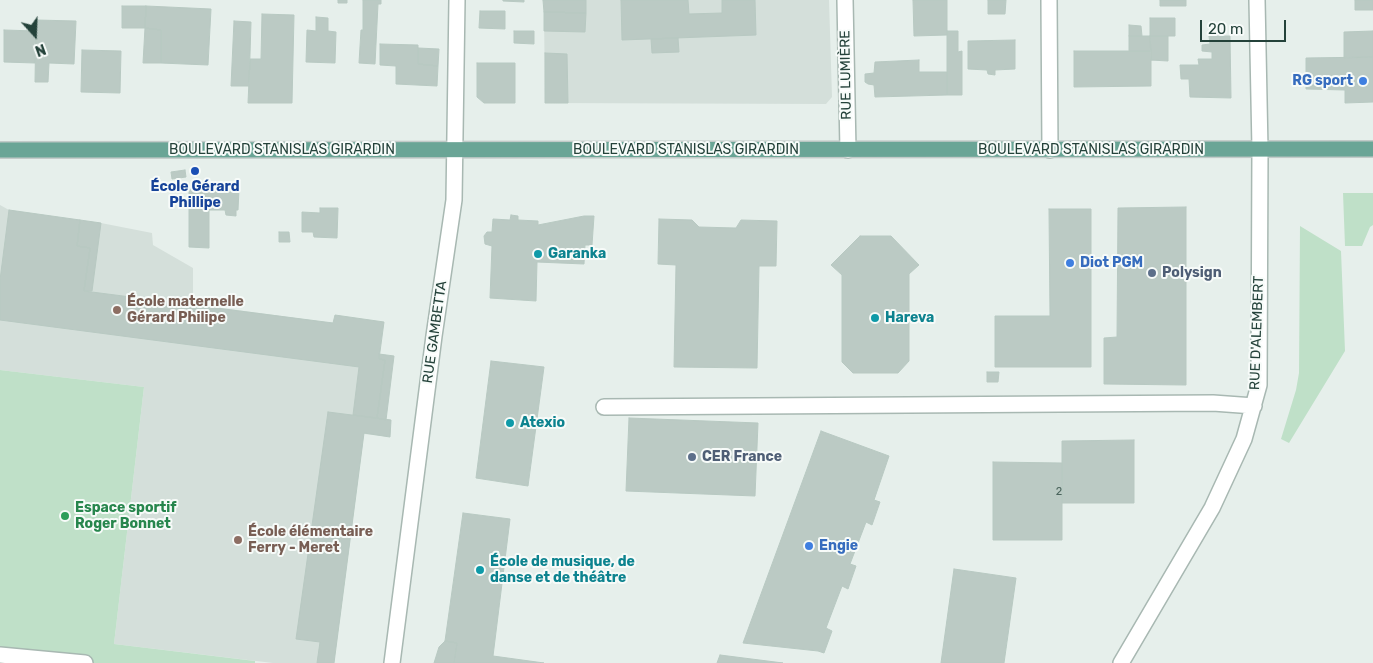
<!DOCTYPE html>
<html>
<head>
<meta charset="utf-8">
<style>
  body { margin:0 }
  #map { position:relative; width:1373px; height:663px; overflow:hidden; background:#e6efeb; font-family:Rubik,sans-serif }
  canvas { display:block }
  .north { position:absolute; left:10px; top:10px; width:50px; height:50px; -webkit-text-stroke:4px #f7fbf9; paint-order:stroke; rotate:160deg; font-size:14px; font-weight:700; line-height:20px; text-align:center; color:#24423a }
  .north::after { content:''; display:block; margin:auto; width:18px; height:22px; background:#24423a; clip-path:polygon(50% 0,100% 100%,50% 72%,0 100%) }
  .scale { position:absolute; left:1200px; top:20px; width:86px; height:22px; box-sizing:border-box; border:2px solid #24423a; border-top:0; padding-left:6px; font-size:15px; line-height:18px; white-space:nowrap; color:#24423a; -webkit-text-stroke:4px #f7fbf9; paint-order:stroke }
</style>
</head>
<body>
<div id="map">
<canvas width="1373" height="663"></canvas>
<div class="north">N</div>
<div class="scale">20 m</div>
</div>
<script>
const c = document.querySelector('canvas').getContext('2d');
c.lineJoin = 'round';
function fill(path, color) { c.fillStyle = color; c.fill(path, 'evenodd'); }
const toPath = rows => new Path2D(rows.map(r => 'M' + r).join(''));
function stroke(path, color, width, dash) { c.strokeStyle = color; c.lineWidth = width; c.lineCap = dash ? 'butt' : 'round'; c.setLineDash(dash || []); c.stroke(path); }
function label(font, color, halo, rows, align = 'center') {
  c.font = font + ' Rubik,sans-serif'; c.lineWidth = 4; c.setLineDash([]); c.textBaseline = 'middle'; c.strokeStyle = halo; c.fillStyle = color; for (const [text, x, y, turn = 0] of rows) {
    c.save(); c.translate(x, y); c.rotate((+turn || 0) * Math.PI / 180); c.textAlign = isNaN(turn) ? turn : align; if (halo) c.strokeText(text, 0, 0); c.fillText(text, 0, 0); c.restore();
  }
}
fill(toPath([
  [586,0,829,0,832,97,826,104,545,103,544,12],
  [0,205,9,210,101,223,152,233,153,245,193,268,193,304,333,323,335,315,384,322,379,354,394,356,386,419,391,420,390,437,364,434,334,663,273,663,114,644,144,387,0,370]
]), '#d4dfda');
fill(toPath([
  [1343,193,1373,193,1373,225,1370,227,1362,246,1345,246],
  [1300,226,1341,251,1345,351,1289,443,1281,439,1296,390,1299,373],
  [0,370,144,387,114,644,255,661,255,663,0,663]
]), '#bfe0c8');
const building = toPath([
  [338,0,347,0,347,3,338,3,338,0],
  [363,0,381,0,381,4,378,4,375,64,359,63,361,30,363,30,363,0],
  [503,0,524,0,524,2,503,1,503,0],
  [543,0,586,0,586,13,544,12,543,0],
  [621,0,688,0,689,14,722,13,722,0,755,0,756,35,622,40,621,0],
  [913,0,947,0,947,35,914,36,913,0],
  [988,0,1006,0,1005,14,988,14,988,0],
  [1160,0,1186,0,1186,6,1160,6,1160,0],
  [1355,0,1373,0,1373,10,1355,10,1355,0],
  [122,6,146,6,145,28,122,28,122,6],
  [146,6,211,9,208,65,161,63,161,30,145,28,146,6],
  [480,11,505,11,505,29,479,28,480,11],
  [544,12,586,13,585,32,544,31,544,12],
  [262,14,294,15,292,103,248,103,250,59,261,59,262,14],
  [316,17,328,18,328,31,336,32,335,63,306,62,307,30,316,31,316,17],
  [1150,18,1175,18,1175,36,1150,36,1150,18],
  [36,20,76,21,74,64,49,63,48,82,35,82,36,20],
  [234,21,251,22,249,86,231,86,234,21],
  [1129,25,1141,26,1142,36,1129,36,1129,25],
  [145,28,161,30,161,63,143,63,145,28],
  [4,30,36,31,35,63,4,62,4,30],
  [514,31,534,31,534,44,514,43,514,31],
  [947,31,958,31,958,52,962,51,962,95,947,95,947,31],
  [1373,31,1373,57,1344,58,1344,32,1373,31],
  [1129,36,1150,36,1151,51,1129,51,1129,36],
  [1150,36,1168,36,1168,61,1151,60,1150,36],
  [1209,36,1230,36,1231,98,1190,97,1189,79,1181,79,1180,65,1199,65,1198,59,1212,59,1212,52,1202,51,1202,45,1210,44,1209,36],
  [678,38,679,52,652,53,651,39,678,38],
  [1015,40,1015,69,995,70,995,75,988,74,987,70,968,69,968,41,1015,40],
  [380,44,418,45,418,64,438,66,437,86,396,84,396,66,380,65,380,44],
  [418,48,439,49,438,66,418,64,418,48],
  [82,50,121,51,120,93,81,92,82,50],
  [1074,51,1151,51,1151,86,1074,87,1074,51],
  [545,53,567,54,568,103,545,103,545,53],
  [1373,57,1373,102,1345,103,1345,90,1306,89,1306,58,1373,57],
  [919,60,919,72,947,72,947,95,875,97,874,85,868,84,865,82,865,74,874,73,875,62,919,60],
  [477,63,515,63,515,103,484,103,477,97,477,63],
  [185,170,186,177,172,179,171,172,185,170],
  [189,189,239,189,238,210,236,210,236,216,226,215,225,210,209,210,209,248,189,247,189,189],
  [1186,207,1186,385,1104,384,1104,338,1117,337,1118,208,1186,207],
  [320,208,338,208,337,238,314,237,313,232,302,232,302,212,320,213,320,208],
  [1049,209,1091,209,1091,367,995,367,995,316,1050,316,1049,209],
  [9,210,80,220,77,246,90,248,84,291,333,323,335,315,384,322,379,359,385,360,377,418,353,415,359,367,0,320,0,280,9,210],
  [511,215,518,216,518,220,538,221,538,225,584,216,594,216,592,245,585,245,584,264,537,262,536,301,490,298,492,246,485,244,484,236,487,232,492,232,493,219,510,220,511,215],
  [659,219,692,220,699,227,736,228,741,220,777,221,776,266,759,266,757,368,674,367,676,265,658,264,659,219],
  [80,220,101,223,92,291,84,291,90,248,77,246,80,220],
  [279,232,289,232,290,242,279,242,279,232],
  [860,236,891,236,919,265,909,274,909,361,898,373,853,373,842,362,842,275,831,265,860,236],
  [379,354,394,356,386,420,377,418,385,360,379,359,379,354],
  [491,361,544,367,528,486,476,478,491,361],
  [987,372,999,372,998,382,987,382,987,372],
  [328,412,391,420,390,437,364,433,334,663,317,663,320,642,296,639,328,412],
  [629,418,758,423,755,496,626,491,629,418],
  [821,431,889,456,874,500,880,502,872,525,866,522,850,564,856,566,848,589,842,586,826,628,832,631,824,653,818,651,743,643,821,431],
  [1134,440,1134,503,1062,503,1062,441,1134,440],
  [993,462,1062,463,1062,540,993,540,993,462],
  [463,513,510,519,493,656,544,663,454,663,457,643,445,641,463,513],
  [954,569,1016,578,1004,663,941,663,954,569],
  [445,641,457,643,454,663,434,663,439,647,445,641],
  [720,655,783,663,717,663,720,655]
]);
fill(building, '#bbcac4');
stroke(building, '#b8c9c2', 1);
const minor = toPath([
  [845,0,848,150],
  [1049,0,1050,150],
  [604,407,1213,403,1254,406],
  [0,655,85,663],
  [392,663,434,336,454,200,457,0],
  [1121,663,1212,508,1244,439,1259,385,1260,149,1257,0]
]);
const major = toPath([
  [0,150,1373,149]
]);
stroke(minor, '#a8b8b2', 18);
stroke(major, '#c2cac8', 18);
stroke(minor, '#fff', 15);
stroke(major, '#6aa596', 15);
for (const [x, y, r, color] of [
  [1363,81,5,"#3f7fe0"],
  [195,171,5,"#1a4fb4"],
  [538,254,5,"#0f9aa8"],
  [1070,263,5,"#3f7fe0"],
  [1152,273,5,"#5c6f8a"],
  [117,310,5,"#8d6e63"],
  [875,318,5,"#0f9aa8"],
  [510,423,5,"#0f9aa8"],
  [692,457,5,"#5c6f8a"],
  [65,516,5,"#2e9e5b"],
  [238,540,5,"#8d6e63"],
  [809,546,5,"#3f7fe0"],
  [480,570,5,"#0f9aa8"]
]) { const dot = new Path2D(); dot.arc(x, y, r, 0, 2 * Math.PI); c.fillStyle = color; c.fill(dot); stroke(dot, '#f7fbf9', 2); }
label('11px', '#4a645c', null, [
  ["2",1059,492]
]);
label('14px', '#24423a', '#f7fbf9', [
  ["RUE LUMIÈRE",846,75,-91],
  ["BOULEVARD STANISLAS GIRARDIN",282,150],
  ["BOULEVARD STANISLAS GIRARDIN",686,150],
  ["BOULEVARD STANISLAS GIRARDIN",1091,150],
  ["RUE GAMBETTA",435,332,-82],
  ["RUE D'ALEMBERT",1257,333,-88]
]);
label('bold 14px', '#366cbe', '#f7fbf9', [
  ["RG sport",1353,81,"right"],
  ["Diot PGM",1080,263],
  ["Engie",819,546]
], 'left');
label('bold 14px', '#164399', '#f7fbf9', [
  ["École Gérard",195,187],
  ["Phillipe",195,203]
]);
label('bold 14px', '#0d838f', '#f7fbf9', [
  ["Garanka",548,254],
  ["Hareva",885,318],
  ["Atexio",520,423],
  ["École de musique, de",490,562],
  ["danse et de théâtre",490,578]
], 'left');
label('bold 14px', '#4e5e75', '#f7fbf9', [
  ["Polysign",1162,273],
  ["CER France",702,457]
], 'left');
label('bold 14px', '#785e54', '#f7fbf9', [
  ["École maternelle",127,302],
  ["Gérard Philipe",127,318],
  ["École élémentaire",248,532],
  ["Ferry - Meret",248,548]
], 'left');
label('bold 14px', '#27864d', '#f7fbf9', [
  ["Espace sportif",75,508],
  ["Roger Bonnet",75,524]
], 'left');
</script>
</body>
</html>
